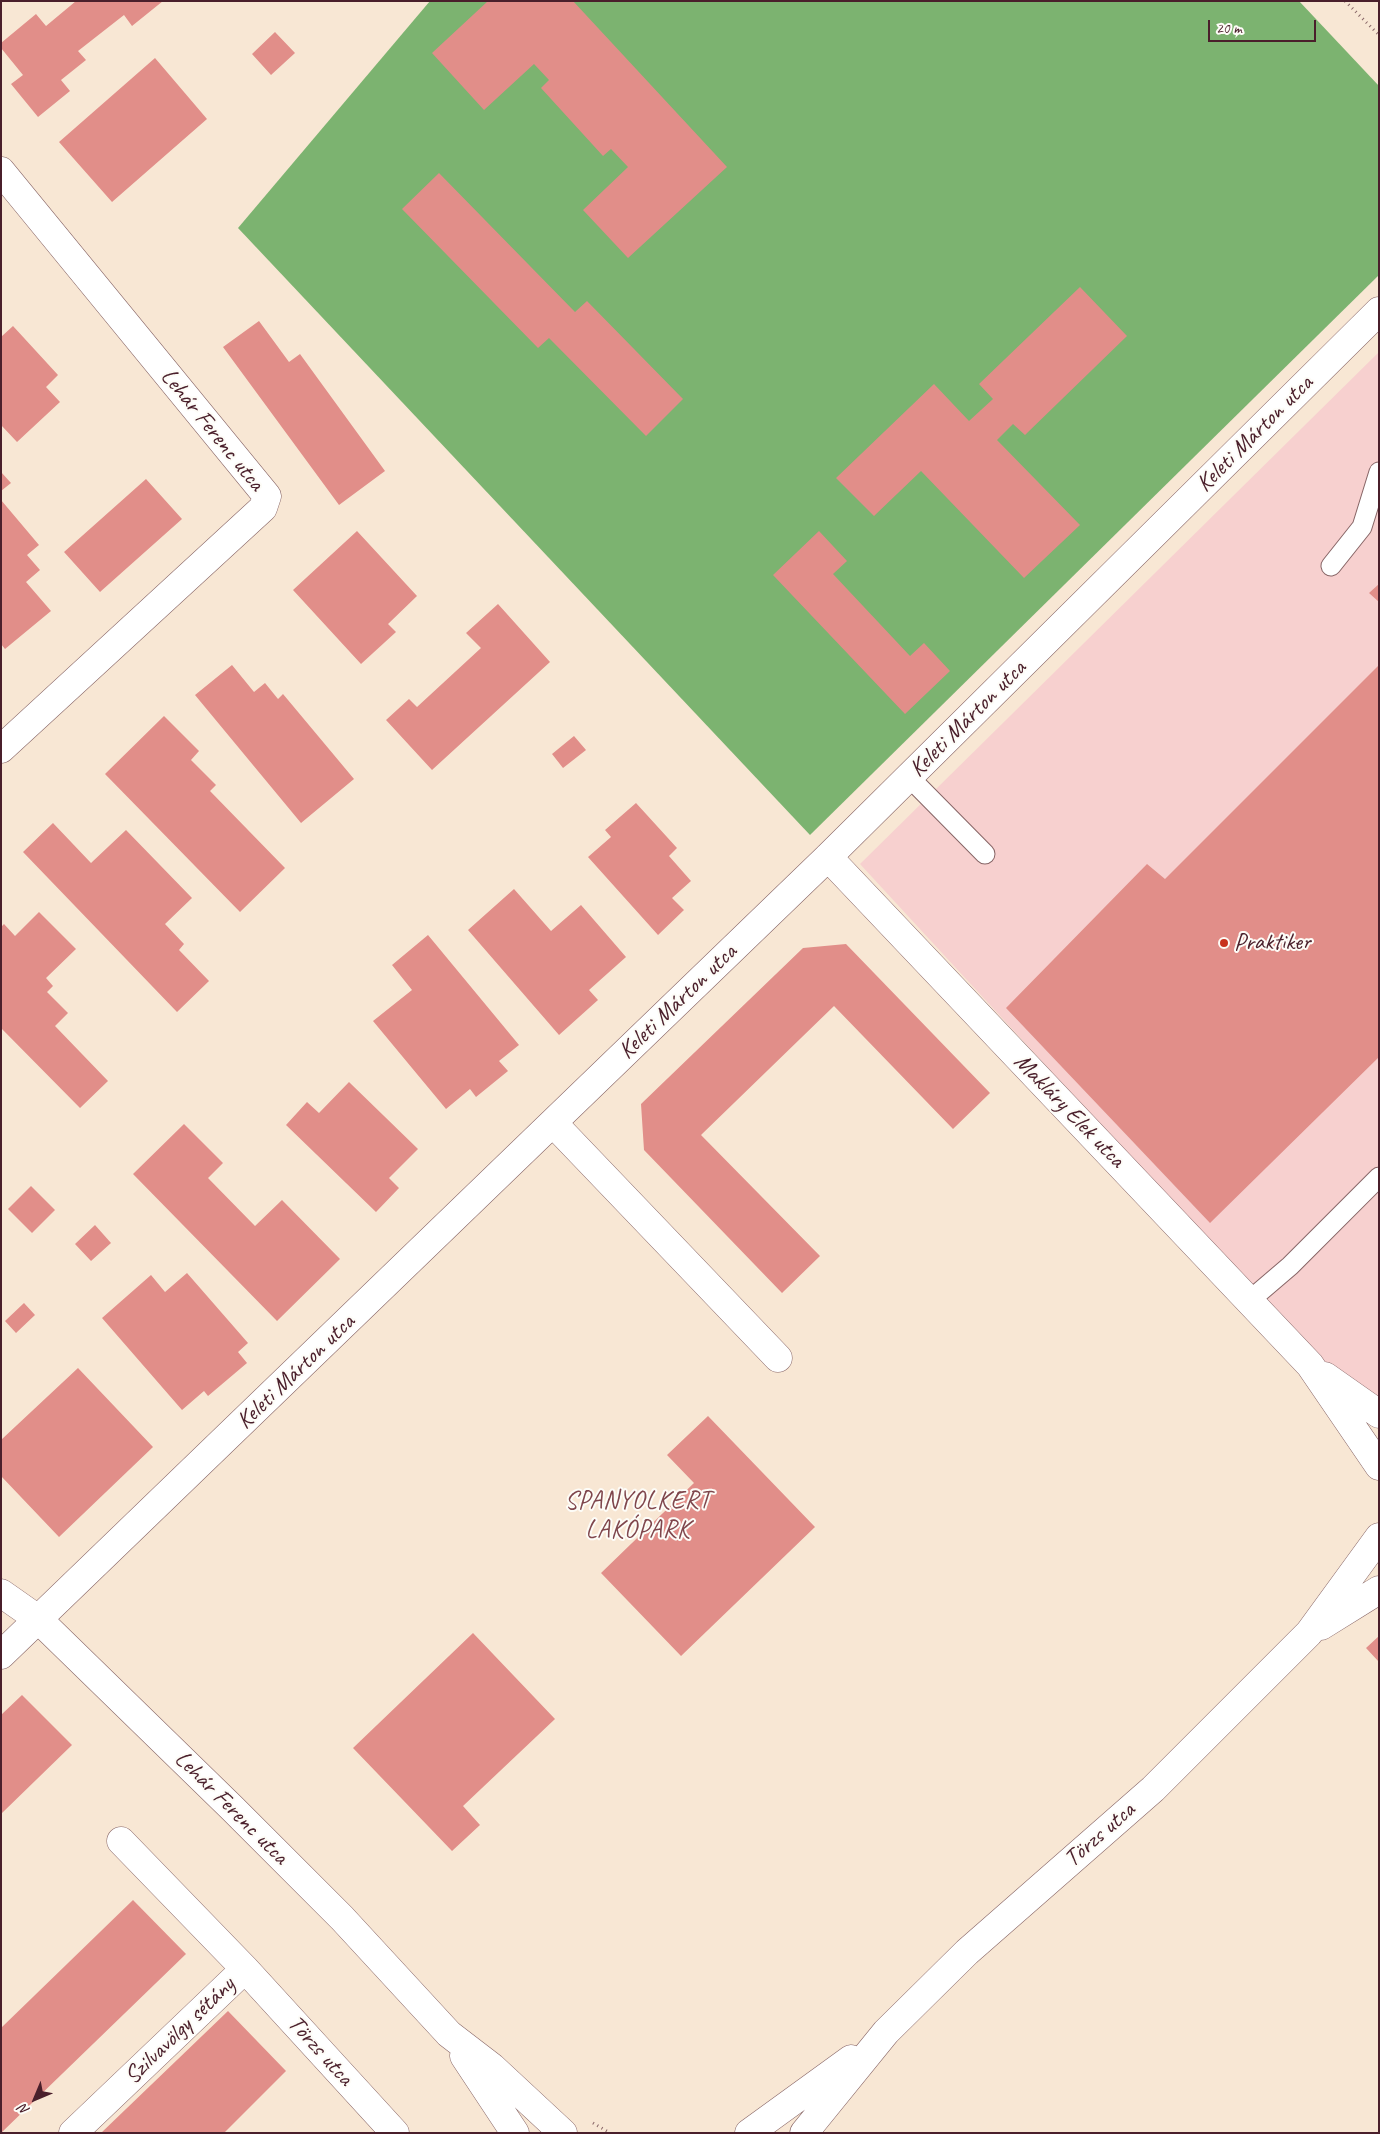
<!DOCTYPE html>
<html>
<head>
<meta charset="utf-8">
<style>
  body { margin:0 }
  #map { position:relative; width:1380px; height:2134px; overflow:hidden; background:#f8e7d4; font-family:Caveat,sans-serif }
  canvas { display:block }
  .frame { position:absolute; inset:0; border:2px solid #4a1f2b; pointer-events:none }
  .north { position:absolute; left:10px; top:2074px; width:50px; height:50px; -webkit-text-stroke:4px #fdfcf7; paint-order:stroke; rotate:225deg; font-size:14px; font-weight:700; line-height:20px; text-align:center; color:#4a1f2b }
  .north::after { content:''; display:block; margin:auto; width:18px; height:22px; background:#4a1f2b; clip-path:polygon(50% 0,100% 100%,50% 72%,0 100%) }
  .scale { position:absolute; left:1208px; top:20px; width:108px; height:22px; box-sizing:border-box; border:2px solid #4a1f2b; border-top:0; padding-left:6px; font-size:15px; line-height:18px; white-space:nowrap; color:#4a1f2b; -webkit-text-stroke:4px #fdfcf7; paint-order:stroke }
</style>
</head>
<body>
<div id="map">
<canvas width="1380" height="2134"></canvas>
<div class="frame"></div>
<div class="north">N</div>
<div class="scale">20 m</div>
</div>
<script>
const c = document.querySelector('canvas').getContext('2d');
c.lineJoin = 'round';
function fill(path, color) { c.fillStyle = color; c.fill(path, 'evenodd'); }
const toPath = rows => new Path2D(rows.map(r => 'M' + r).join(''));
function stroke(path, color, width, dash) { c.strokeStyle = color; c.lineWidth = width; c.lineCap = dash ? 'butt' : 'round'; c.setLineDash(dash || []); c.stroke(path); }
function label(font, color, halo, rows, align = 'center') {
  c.font = font + ' Caveat,sans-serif'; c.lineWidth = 4; c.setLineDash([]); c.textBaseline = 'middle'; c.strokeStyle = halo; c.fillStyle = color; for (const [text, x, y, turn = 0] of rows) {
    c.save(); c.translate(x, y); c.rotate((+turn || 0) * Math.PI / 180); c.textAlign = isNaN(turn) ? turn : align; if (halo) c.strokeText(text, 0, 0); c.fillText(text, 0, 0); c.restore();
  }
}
fill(toPath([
  [1379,352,1379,1420,1296,1337,860,864]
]), '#f7d0cf');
fill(toPath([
  [430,1,1299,1,1379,86,1379,275,810,835,238,228]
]), '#7cb370');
fill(toPath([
  [76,1,163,1,132,26,124,15,78,51,86,60,61,80,70,91,38,117,11,84,23,75,1,48,1,43,36,14,46,26],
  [488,1,573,1,727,167,628,258,583,210,628,167,611,149,603,156,541,88,549,80,534,64,484,110,432,53],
  [275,32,295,53,271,75,252,54],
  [155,58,207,119,112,202,59,142],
  [439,173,575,312,587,301,683,399,646,436,549,338,538,348,402,209],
  [1080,287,1127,336,1025,435,1013,424,997,440,1080,525,1024,578,921,471,874,516,836,478,934,384,969,421,993,399,979,384],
  [259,321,289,362,300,354,385,471,339,505,223,347],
  [13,326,58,375,46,387,60,402,17,442,1,425,1,337],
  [1,472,11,483,1,491],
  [146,479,182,519,100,592,64,552],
  [1,500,39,545,27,555,40,570,26,582,51,611,5,649,1,644],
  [357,531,417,596,388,624,396,632,361,664,293,590],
  [819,531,847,561,833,574,910,656,924,643,950,671,905,714,773,575],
  [1379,584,1379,602,1369,593],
  [498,604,550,662,432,770,386,720,409,699,417,707,481,648,466,633],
  [232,665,254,692,265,683,278,699,283,694,354,779,301,823,195,695],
  [1379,665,1379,1057,1210,1223,1006,1008,1147,864,1165,879],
  [164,716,199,751,191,760,216,785,210,791,285,868,240,912,105,774],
  [574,736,586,750,563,768,552,754],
  [636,803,677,848,669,856,691,881,672,898,684,910,658,935,588,857,611,837,605,830],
  [53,823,91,863,126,830,192,898,165,924,184,944,179,950,209,981,177,1012,23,852],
  [514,889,551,931,581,905,626,957,589,990,598,1000,559,1035,468,930],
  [39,912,76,949,46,978,53,986,47,992,68,1013,55,1026,108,1081,80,1108,1,1028,1,927,4,924,15,936],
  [428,935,519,1045,499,1061,508,1071,476,1097,470,1089,446,1109,373,1021,412,990,392,965],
  [846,944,990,1093,953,1129,834,1006,701,1135,820,1256,782,1293,644,1150,641,1104,803,948],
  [349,1082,418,1149,389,1178,399,1188,376,1212,286,1125,307,1102,319,1113],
  [184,1124,223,1163,208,1178,255,1226,282,1200,340,1259,277,1321,133,1174],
  [31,1186,55,1210,32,1233,8,1209],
  [95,1225,111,1243,91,1261,75,1244],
  [187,1273,248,1343,238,1352,247,1363,208,1396,204,1391,182,1410,102,1318,151,1275,165,1292],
  [24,1303,35,1315,16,1333,5,1321],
  [78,1368,153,1447,59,1537,1,1476,1,1440],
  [708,1416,815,1527,681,1656,601,1573,694,1483,667,1455],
  [473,1633,555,1719,463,1806,480,1825,452,1851,353,1748],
  [1379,1636,1379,1662,1366,1648],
  [22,1695,72,1745,1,1814,1,1715],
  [133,1900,186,1954,1,2133,1,2028],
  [228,2011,286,2071,224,2133,101,2133]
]), '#e18e89');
const lane = toPath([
  [1331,566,1362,527,1379,472],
  [909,777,985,854],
  [1249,1301,1290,1266,1379,1177]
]);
const street = toPath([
  [1,171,267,496,263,508,1,749],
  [828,857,1310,1365,1379,1466],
  [554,1124,778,1358],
  [1325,1376,1379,1414],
  [1,1593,38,1619,232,1808,342,1918,449,2034,492,2067,563,2133],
  [1321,1626,1379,1590],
  [1,1655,828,857,1379,311],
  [245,1969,395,2133],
  [464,2056,515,2133],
  [73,2133,245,1969,121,1841],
  [749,2133,851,2059],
  [804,2133,886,2032,967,1952,1153,1789,1309,1633,1379,1537]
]);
stroke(lane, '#876566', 21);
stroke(street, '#876566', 29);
stroke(toPath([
  [1345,1,1379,35],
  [593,2123,610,2133]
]), '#876566', 3, [1, 4]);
stroke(lane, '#fff', 19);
stroke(street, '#fff', 28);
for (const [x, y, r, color] of [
  [1224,943,5,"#c8321e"]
]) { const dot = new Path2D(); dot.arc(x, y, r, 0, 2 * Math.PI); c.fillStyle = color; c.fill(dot); stroke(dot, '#fdfcf7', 2); }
label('24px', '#4a1f2b', '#fdfcf7', [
  ["Lehár Ferenc utca",212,430,51],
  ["Keleti Márton utca",1255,434,-45],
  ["Keleti Márton utca",968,719,-45],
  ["Keleti Márton utca",678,1002,-44],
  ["Makláry Elek utca",1069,1111,46],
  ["Keleti Márton utca",296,1372,-44],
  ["Lehár Ferenc utca",231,1808,45],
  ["Törzs utca",1100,1835,-41],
  ["Szilvavölgy sétány",180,2031,-44],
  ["Törzs utca",320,2051,48]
]);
label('24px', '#4a1f2b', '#fdfcf7', [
  ["Praktiker",1234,943]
], 'left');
c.letterSpacing = '1px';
label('25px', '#7f464c', '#fdfcf7', [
  ["SPANYOLKERT",638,1501],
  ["LAKÓPARK",638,1530]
]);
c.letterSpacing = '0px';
</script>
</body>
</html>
